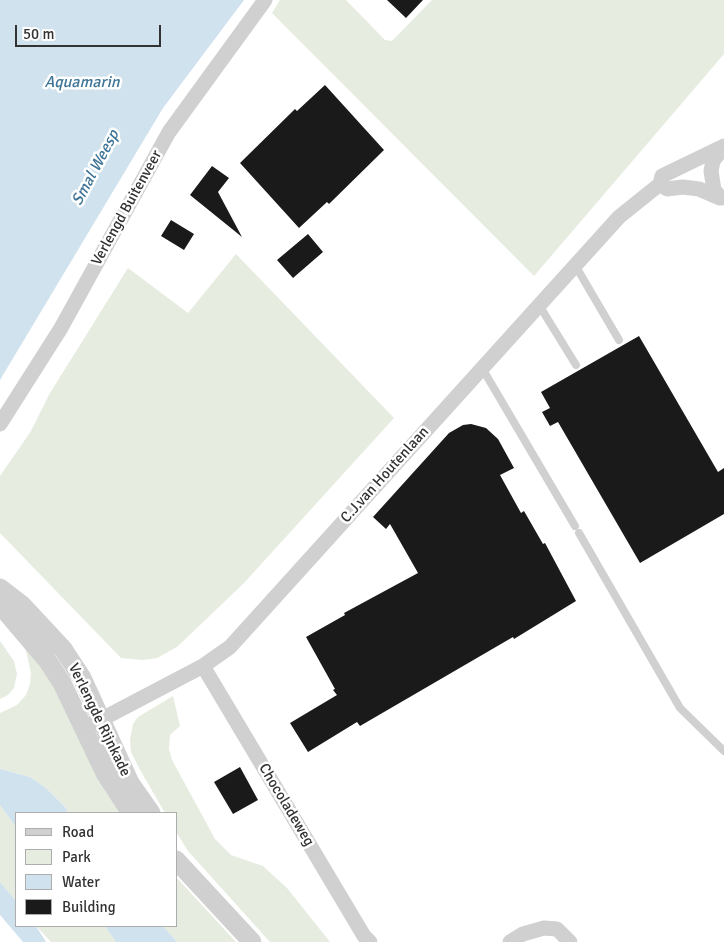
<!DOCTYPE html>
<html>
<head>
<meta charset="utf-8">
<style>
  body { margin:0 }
  #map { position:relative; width:724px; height:942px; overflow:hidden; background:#fff; font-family:Signika,sans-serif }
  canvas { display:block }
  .legend { position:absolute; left:15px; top:812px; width:162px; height:115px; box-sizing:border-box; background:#fff; border:1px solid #adadad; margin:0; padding:6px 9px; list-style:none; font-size:15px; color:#333 }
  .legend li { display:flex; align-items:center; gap:10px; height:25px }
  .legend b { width:25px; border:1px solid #adadad }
  .scale { position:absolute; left:15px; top:25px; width:146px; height:22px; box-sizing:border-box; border:2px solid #333; border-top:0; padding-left:6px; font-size:15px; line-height:18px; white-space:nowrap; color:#333; -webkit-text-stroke:4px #fff; paint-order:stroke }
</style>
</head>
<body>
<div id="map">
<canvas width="724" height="942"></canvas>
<ul class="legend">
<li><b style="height:6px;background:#d0d0d0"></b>Road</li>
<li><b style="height:14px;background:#e6ecdf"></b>Park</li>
<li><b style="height:14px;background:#cfe2ee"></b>Water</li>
<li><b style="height:14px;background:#1a1a1a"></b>Building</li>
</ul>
<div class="scale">50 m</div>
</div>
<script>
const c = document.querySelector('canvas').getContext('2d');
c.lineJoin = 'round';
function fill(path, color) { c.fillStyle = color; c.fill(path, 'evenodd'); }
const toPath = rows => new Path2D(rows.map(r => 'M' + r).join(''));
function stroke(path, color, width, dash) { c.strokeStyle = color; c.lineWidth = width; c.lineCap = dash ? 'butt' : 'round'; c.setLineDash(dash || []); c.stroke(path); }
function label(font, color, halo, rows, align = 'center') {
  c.font = font + ' Signika,sans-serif'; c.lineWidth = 5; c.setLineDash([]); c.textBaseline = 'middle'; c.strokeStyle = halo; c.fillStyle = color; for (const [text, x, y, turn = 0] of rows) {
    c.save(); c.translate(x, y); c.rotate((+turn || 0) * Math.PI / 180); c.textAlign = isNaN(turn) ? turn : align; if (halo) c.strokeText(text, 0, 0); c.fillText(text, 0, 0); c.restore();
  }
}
fill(toPath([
  [280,0,346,0,385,40,392,41,432,0,724,0,724,54,534,276,272,13],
  [236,254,394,418,244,583,177,647,157,658,143,660,121,658,0,533,0,476,31,431,50,393,128,268,188,313],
  [0,641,14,661,17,674,14,688,8,695,0,699],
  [24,642,58,694,122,813,68,813,65,807,46,788,30,777,0,769,0,713,17,705,26,695,30,684,31,673],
  [173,696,180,726,170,735,169,749,172,760,215,839,231,855,263,866,287,888,330,942,270,942,188,851,176,832,176,813,165,813,139,768,131,752,130,740,133,724,138,717],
  [0,805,16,827,16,901,0,882],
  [176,877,236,942,177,942,163,926,176,926],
  [36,926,105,926,116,942,51,942]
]), '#e6ecdf');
fill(toPath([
  [0,0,244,0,163,108,0,380],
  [0,769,30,777,46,788,65,807,68,813,16,813,16,827,0,805],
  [0,882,16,901,16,926,36,926,46,942,23,942,0,915],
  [105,926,163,926,177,942,116,942]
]), '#cfe2ee');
fill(toPath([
  [387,0,423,0,406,18],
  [325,85,384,150,329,204,327,202,299,228,240,163,295,109,297,111],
  [212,166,229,178,218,192,242,237,190,195],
  [171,220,194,234,184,250,161,236],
  [308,234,323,252,293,278,277,260],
  [639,336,718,472,724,468,724,514,640,563,558,422,550,426,542,412,550,408,541,392],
  [471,424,486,428,498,439,514,468,500,475,521,513,524,511,543,544,545,543,576,601,514,639,513,637,360,726,357,722,308,752,290,723,337,695,333,690,335,689,306,637,345,615,344,613,418,573,390,524,386,529,373,517,449,433,463,425],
  [240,767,258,800,233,814,214,782]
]), '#1a1a1a');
stroke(toPath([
  [575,265,619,340],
  [539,305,576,365],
  [482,368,575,526],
  [579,533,680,708,724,751]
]), '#d0d0d0', 8);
stroke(toPath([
  [660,184,667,189,683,187,699,189,720,198],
  [721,198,714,190,711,171,713,161,723,148],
  [0,424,61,328,169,132,265,0],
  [203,666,364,936,370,942],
  [83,729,203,666,230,647,619,217,660,184,662,176,724,146],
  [510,942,523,934,544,928,557,929,570,942]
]), '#d0d0d0', 15);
stroke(toPath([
  [0,588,22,605,63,649,82,678,130,783,151,813],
  [0,605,47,660,62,683,105,773,131,813],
  [176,860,252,942]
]), '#d0d0d0', 19);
label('15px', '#333', '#fff', [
  ["Verlengd Buitenveer",127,208,-61],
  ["C.J.van Houtenlaan",385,475,-48],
  ["Verlengde Rijnkade",99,720,64],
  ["Chocoladeweg",286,805,59]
]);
label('italic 16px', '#3f7597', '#fff', [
  ["Aquamarin",82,83],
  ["Smal Weesp",96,168,-62]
]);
</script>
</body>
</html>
